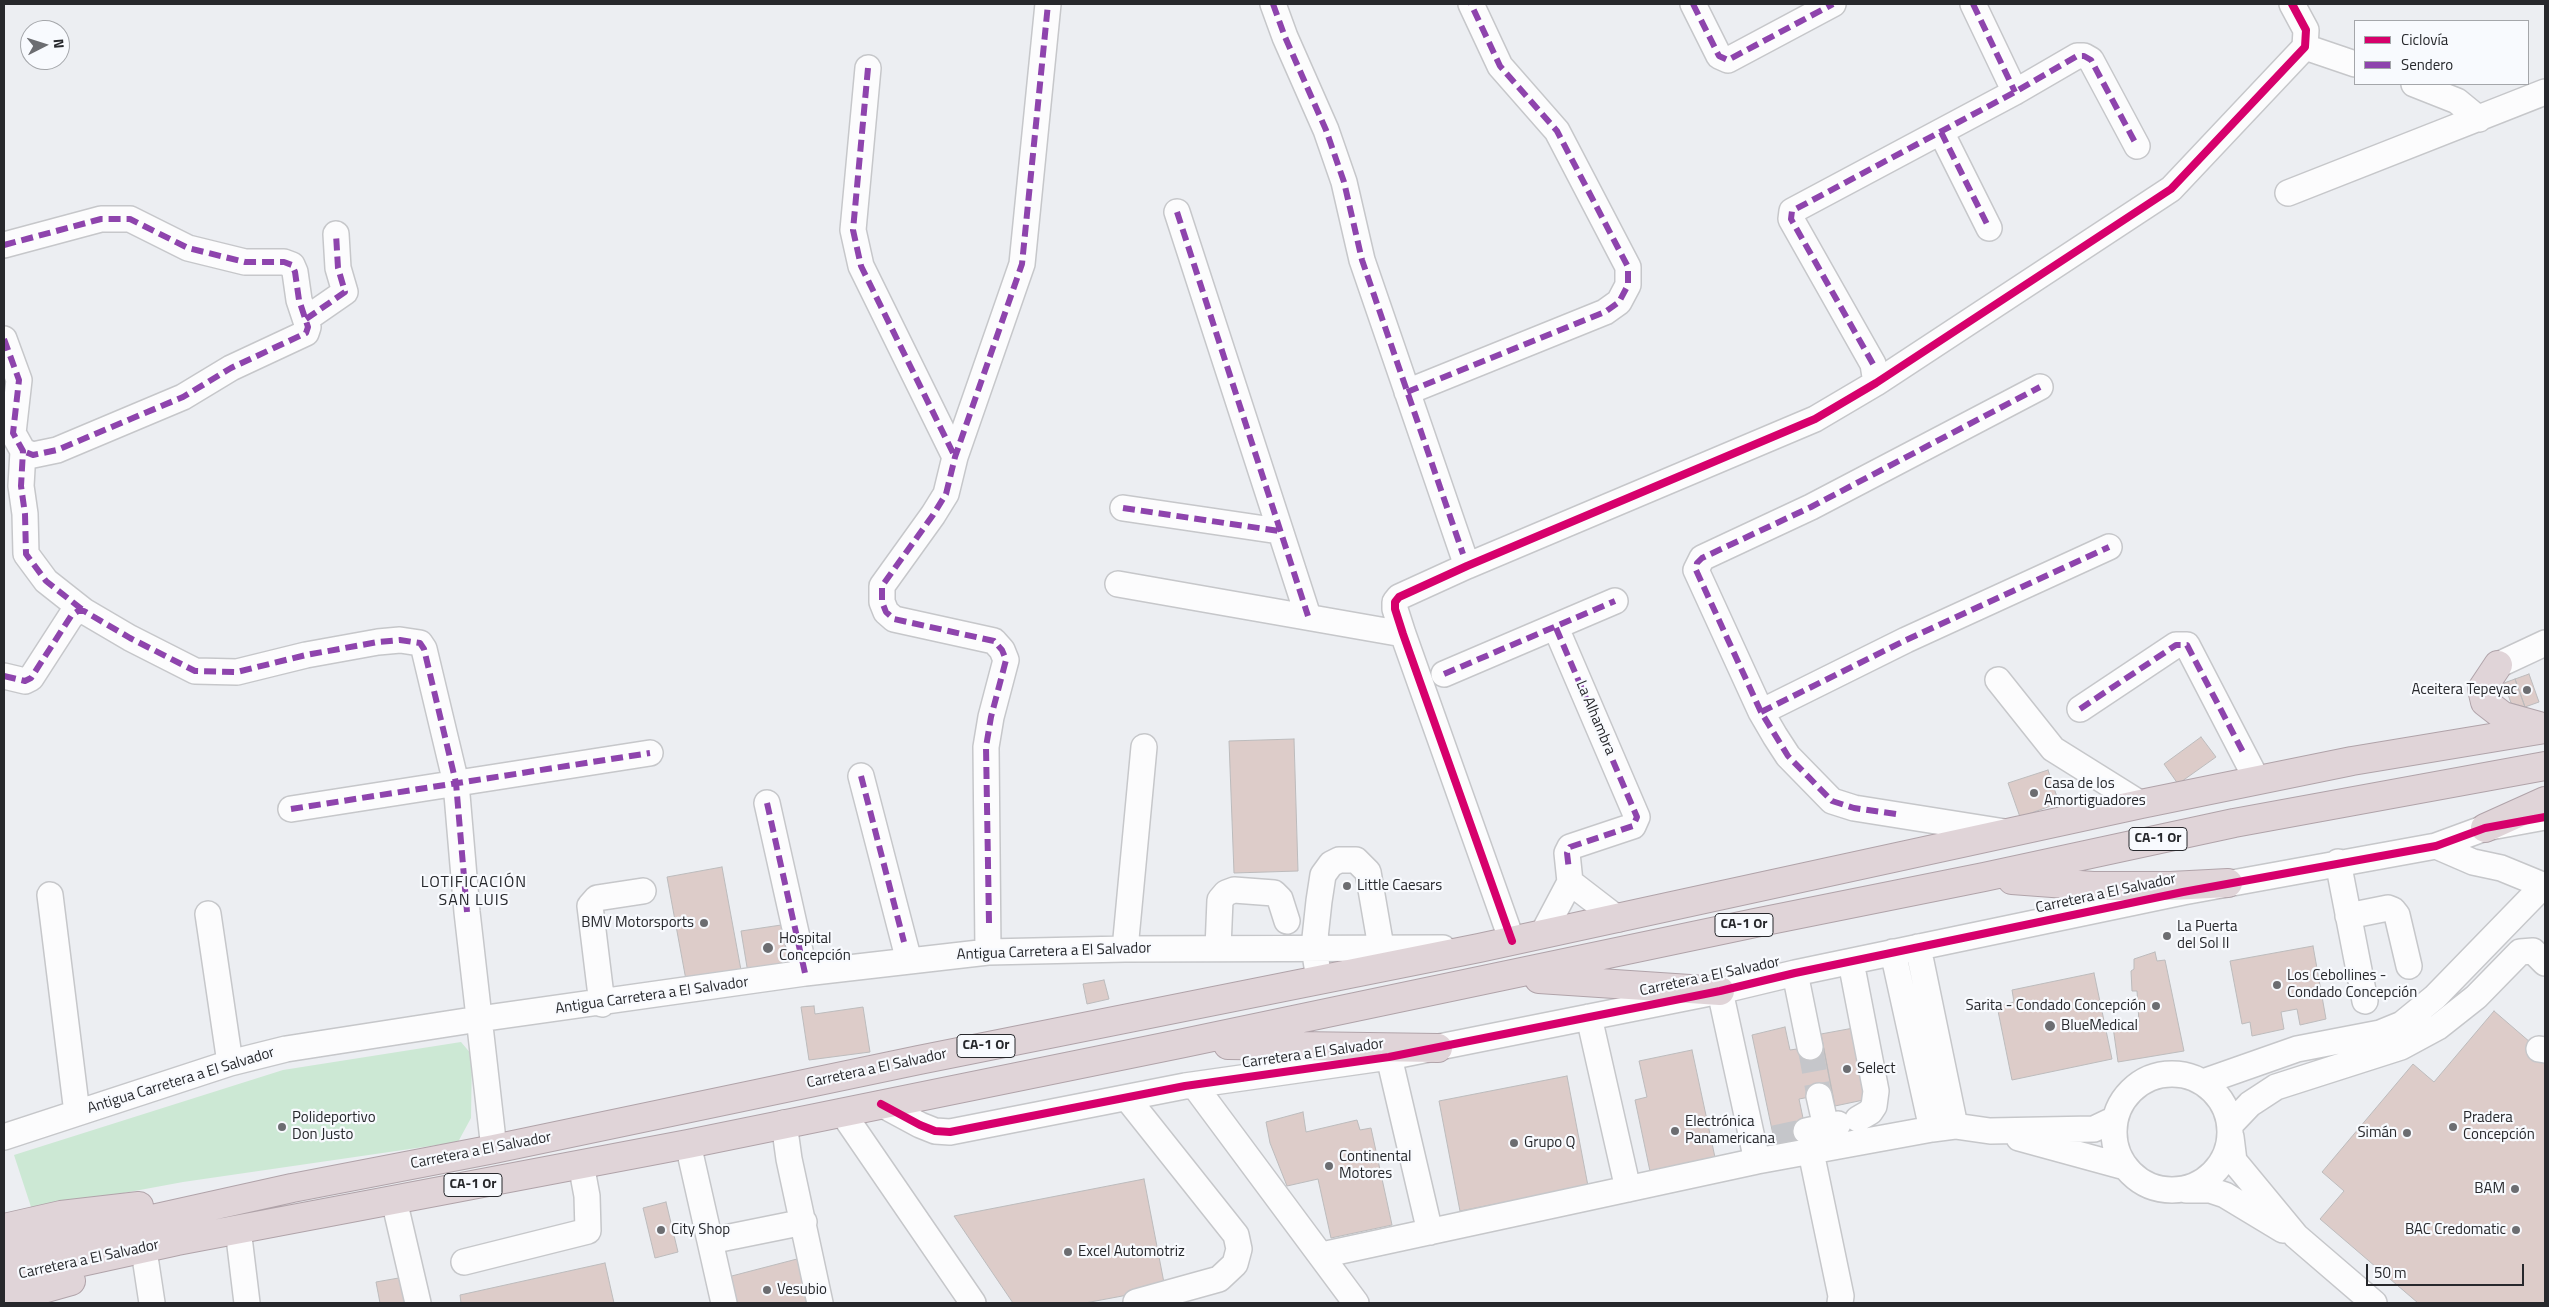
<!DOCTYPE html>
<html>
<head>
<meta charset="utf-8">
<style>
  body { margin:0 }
  #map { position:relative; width:2549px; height:1307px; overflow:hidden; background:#eceef2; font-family:"Titillium Web",sans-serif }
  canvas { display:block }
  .frame { position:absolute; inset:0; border:5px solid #27282c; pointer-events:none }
  .legend { position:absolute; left:2354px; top:20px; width:175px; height:65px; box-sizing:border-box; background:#f8fafe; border:1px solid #a4a6aa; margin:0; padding:6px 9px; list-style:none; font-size:15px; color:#27282c }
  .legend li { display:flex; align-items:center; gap:10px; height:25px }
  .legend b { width:25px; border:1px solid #a4a6aa }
  .north { position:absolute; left:20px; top:20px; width:50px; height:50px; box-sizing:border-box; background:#f8fafe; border:1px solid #a4a6aa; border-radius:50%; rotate:85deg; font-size:14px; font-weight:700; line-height:20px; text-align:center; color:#27282c }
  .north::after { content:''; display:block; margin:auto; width:18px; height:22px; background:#6c6d71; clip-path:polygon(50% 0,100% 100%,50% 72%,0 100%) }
  .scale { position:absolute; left:2366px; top:1264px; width:158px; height:22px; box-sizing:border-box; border:2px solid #27282c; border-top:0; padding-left:6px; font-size:15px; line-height:18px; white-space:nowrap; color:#27282c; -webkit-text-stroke:4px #f8fafe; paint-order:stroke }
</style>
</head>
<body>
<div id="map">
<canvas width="2549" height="1307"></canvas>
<div class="frame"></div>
<ul class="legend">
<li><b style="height:6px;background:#d6006c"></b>Ciclovía</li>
<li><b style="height:6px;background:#8e44ad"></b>Sendero</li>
</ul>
<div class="north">N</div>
<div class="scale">50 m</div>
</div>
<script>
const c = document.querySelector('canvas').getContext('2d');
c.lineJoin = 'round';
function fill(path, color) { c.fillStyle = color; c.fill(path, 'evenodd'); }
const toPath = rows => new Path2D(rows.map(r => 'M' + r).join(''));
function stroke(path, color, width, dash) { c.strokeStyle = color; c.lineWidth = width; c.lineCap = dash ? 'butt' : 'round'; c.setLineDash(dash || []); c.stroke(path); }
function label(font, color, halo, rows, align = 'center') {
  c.font = font + ' "Titillium Web",sans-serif'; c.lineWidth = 4.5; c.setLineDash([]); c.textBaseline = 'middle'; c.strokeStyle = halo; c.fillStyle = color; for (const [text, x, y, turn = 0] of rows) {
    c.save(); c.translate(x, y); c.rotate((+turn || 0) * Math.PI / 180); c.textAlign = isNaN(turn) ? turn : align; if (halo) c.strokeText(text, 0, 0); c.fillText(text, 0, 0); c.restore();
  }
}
fill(toPath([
  [461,1042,472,1055,471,1118,458,1142,183,1182,32,1210,14,1155,283,1070]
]), '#cce8d4');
const building = toPath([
  [2529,674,2539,702,2525,707,2515,679,2529,674],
  [2515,679,2525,707,2511,703,2504,683,2515,679],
  [2201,737,2216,757,2178,784,2164,764,2201,737],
  [1294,739,1298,871,1234,873,1229,741,1294,739],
  [2048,770,2059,803,2020,817,2008,783,2048,770],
  [722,867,741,970,686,980,667,877,722,867],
  [788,924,794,965,748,973,741,931,788,924],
  [2313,946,2326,1019,2300,1025,2297,1009,2281,1012,2284,1029,2252,1036,2250,1022,2242,1024,2230,961,2313,946],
  [2155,952,2157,961,2165,960,2184,1051,2118,1062,2113,1027,2139,1022,2137,991,2132,991,2131,971,2134,969,2134,959,2155,952],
  [2094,973,2112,1059,2012,1080,1997,1006,2014,1002,2012,990,2094,973],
  [1104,980,1109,999,1087,1004,1083,984,1104,980],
  [814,1006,815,1014,863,1007,870,1052,809,1060,801,1007,814,1006],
  [2494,1011,2545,1055,2545,1303,2418,1303,2320,1219,2344,1191,2322,1172,2413,1064,2434,1082,2494,1011],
  [1785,1027,1790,1050,1823,1045,1832,1093,1799,1099,1807,1137,1775,1144,1752,1035,1785,1027],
  [1859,1027,1873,1098,1835,1106,1821,1034,1859,1027],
  [1692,1050,1716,1162,1651,1176,1635,1100,1647,1097,1639,1061,1692,1050],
  [1567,1076,1588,1186,1460,1211,1439,1101,1567,1076],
  [1303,1112,1306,1132,1357,1120,1360,1130,1371,1128,1392,1225,1331,1238,1318,1179,1287,1186,1270,1143,1266,1122,1303,1112],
  [1144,1179,1165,1288,1085,1303,1013,1303,954,1216,1144,1179],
  [666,1202,678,1252,655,1258,643,1208,666,1202],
  [797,1259,810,1303,731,1303,724,1278,797,1259],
  [605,1263,614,1303,461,1303,460,1295,605,1263],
  [410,1276,415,1303,380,1303,376,1282,410,1276]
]);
fill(building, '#ddccc9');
stroke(building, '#bcbbbc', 1);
stroke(toPath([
  [1810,1047,1819,1096],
  [1774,1138,1806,1131]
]), '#c5c6ca', 25, [25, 12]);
const minor = toPath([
  [1273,4,1285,37,1326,130,1344,182,1362,260,1467,566],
  [1693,4,1719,56,1728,60,1833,4],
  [1973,4,2015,92],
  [2305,47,2355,64],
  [868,68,853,230,861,266,955,457],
  [2414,84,2457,101,2479,119],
  [1941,132,1989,228],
  [2288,193,2545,92],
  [1177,212,1308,616],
  [4,245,101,219,130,219,188,248,245,262,284,262,292,265,295,272,299,300,308,327,306,333,231,368,183,397,57,450,33,455,23,451],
  [306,319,345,292,338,268,336,234],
  [4,339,19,380,13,433,23,451,21,486,25,514,26,554,46,581,84,611],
  [1876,383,1873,364,1791,219,1792,211,2015,92,2077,56,2084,56,2091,60,2137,146],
  [1407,392,1605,312,1619,302,1628,285,1628,267,1557,131,1500,66,1471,4],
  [1123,508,1279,531],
  [1118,584,1403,634],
  [2498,665,2545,643],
  [1444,674,1615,601],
  [4,676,25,681,31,678,71,616,78,611,84,611,130,638,195,671,237,672,306,655,378,642,400,640,420,643,424,649,456,783,467,912,494,1149],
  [1998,680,2053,749,2141,804],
  [2080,709,2176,645,2187,645,2257,780],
  [1761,712,1906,640,2109,547],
  [861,776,909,961],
  [767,803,805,973],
  [291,809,650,753],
  [2005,832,1854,808,1832,801,1788,756,1775,736,1761,712,1696,570,1702,558,1811,507,2040,387],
  [2436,846,2473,862,2501,868,2545,886],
  [2338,862,2365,1001],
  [1570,882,1618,919],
  [50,895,77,1113],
  [208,914,230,1063],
  [2348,916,2388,908,2393,910,2397,915,2409,966],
  [1542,935,1570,882,1567,853,1570,847,1633,826,1637,817,1556,628],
  [1512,941,1403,634,1395,609,1395,602,1399,597,1467,566,1815,419,1876,383,2171,189,2305,47,2306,30,2292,4],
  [1918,947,1955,1126],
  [1218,948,1220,900,1226,893,1234,890,1274,893,1280,899,1287,921],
  [1125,949,1144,747],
  [988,952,986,747,991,717,1006,660,1002,650,994,641,894,619,886,612,882,602,882,586,933,515,946,494,955,457,1022,264,1048,4],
  [1893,952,1932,1129],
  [1851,962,1876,1091,1874,1106,1870,1112,1858,1119],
  [1795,973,1810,1047],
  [1319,980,1314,947,1319,901,1323,875,1331,864,1339,860,1356,860,1368,872,1381,947],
  [1720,991,1757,1161],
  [602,1004,590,906,597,898,643,891],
  [1589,1017,1628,1189],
  [2539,1049,2545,1050],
  [1389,1057,1430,1232],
  '2114 1132a58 58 0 1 1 116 0a58 58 0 1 1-116 0Z',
  [2203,1082,2297,1049,2380,1033,2402,1024,2435,997,2540,889],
  [1194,1085,1356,1303],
  [1819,1096,1826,1127],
  [1127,1098,1236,1235,1239,1249,1235,1264,1219,1279,1136,1302],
  [881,1104,920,1125,935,1131,950,1132,1185,1086,1389,1057,1720,991,1795,973,2183,892,2436,846,2485,828,2545,817],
  [842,1112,973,1303],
  [784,1123,789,1159,820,1303],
  [2230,1125,2250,1104,2276,1087,2401,1047,2438,1027,2476,997,2520,952,2533,951,2545,963],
  [1806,1131,1838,1124],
  [4,1137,230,1063,286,1049,479,1019,805,973,988,952,1125,949,1443,948],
  [2231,1137,2234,1161,2296,1236,2374,1303],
  [2019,1138,2125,1167],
  [688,1144,724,1303],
  [1811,1152,1841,1296,1840,1303],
  [2186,1190,2210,1190,2225,1195,2283,1230],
  [394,1200,418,1303],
  [238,1229,247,1303],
  [710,1241,804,1222],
  [1322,1255,1757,1161,1932,1129,1955,1126,1990,1131,2094,1129,2115,1119],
  [145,1257,152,1303],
  [464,1262,588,1231,587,1196,581,1164]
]);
const highway = toPath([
  [2498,665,2482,689,2485,702,2503,716,2539,726],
  [2485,828,2545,801],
  [2012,880,2093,886,2171,886,2228,883],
  [1539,979,1720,991],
  [1228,1045,1438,1048],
  [4,1228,61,1215,139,1206],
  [4,1252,292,1188,494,1149,919,1060,1479,948,2141,804,2352,761,2545,729],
  [4,1279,177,1241,688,1144,1184,1043,1755,923,1984,877,2234,823,2545,766],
  [4,1300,71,1281]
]);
stroke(minor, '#c6c7ca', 28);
stroke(highway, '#b0a3a9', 30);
stroke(minor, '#fcfcfd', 25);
stroke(highway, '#e0d4d8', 28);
stroke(toPath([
  [1273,4,1285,37,1326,130,1344,182,1362,260,1463,554],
  [1693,4,1719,56,1728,60,1833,4],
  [1973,4,2015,92],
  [868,68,853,230,861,266,955,457],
  [1941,132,1989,228],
  [1177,212,1308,616],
  [4,245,101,219,130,219,188,248,245,262,284,262,292,265,295,272,299,300,308,327,306,333,231,368,183,397,57,450,33,455,23,451],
  [306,319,345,292,338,268,336,234],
  [4,339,19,380,13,433,23,451,21,486,25,514,26,554,46,581,84,611],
  [1873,364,1791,219,1792,211,2015,92,2077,56,2084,56,2091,60,2137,146],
  [1407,392,1605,312,1619,302,1628,285,1628,267,1557,131,1500,66,1471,4],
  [1123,508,1279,531],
  [1556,628,1637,817,1633,826,1570,847,1567,853,1569,870],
  [1444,674,1615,601],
  [4,676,25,681,31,678,71,616,78,611,84,611,130,638,195,671,237,672,306,655,378,642,400,640,420,643,424,649,456,783,467,912],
  [2080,709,2176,645,2187,645,2244,754],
  [1761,712,1906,640,2109,547],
  [861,776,904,942],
  [767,803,805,973],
  [291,809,650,753],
  [1896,814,1854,808,1832,801,1788,756,1761,712,1696,570,1697,563,1702,558,1811,507,2040,387],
  [989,923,986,747,991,717,1006,660,1002,650,994,641,894,619,886,612,882,602,882,586,933,515,946,494,955,457,1022,264,1048,4]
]), '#8e44ad', 6, [12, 6]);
stroke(toPath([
  [1512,941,1403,634,1395,609,1395,602,1399,597,1467,566,1815,419,1876,383,2171,189,2305,47,2306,30,2292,4],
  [881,1104,920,1125,935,1131,950,1132,1185,1086,1389,1057,1720,991,1795,973,2183,892,2436,846,2485,828,2545,817]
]), '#d6006c', 8);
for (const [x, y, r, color] of [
  [2527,690,5,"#6c6d71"],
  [2034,793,5,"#6c6d71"],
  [1347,886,5,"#6c6d71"],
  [704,923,5,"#6c6d71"],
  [2167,936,5,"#6c6d71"],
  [768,948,6,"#6c6d71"],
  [2277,985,5,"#6c6d71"],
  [2156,1006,5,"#6c6d71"],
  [2050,1026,6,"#6c6d71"],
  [1847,1069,5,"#6c6d71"],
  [282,1127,5,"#6c6d71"],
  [2453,1127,5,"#6c6d71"],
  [1675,1131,5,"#6c6d71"],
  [2407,1133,5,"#6c6d71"],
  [1514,1143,5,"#6c6d71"],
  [1329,1166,5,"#6c6d71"],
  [2515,1189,5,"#6c6d71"],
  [661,1230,5,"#6c6d71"],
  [2516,1230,5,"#6c6d71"],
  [1068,1252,5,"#6c6d71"],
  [767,1290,5,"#6c6d71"]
]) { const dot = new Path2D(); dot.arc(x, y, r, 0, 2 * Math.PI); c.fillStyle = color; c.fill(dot); stroke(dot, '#f8fafe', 2); }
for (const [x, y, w] of [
  [2158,839,58],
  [1744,925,58],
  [986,1046,58],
  [473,1185,58]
]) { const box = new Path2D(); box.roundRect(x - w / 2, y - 11.5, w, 23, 4); c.fillStyle = '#f8fafe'; c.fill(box); stroke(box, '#27282c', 1); }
label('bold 14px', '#27282c', null, [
  ["CA-1 Or",2158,839],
  ["CA-1 Or",1744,925],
  ["CA-1 Or",986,1046],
  ["CA-1 Or",473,1185]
]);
label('15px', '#27282c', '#f8fafe', [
  ["Aceitera Tepeyac",2517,690,"right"],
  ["Casa de los",2044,784],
  ["Amortiguadores",2044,801],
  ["Little Caesars",1357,886],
  ["BMV Motorsports",694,923,"right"],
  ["La Puerta",2177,927],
  ["del Sol II",2177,944],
  ["Hospital",779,939],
  ["Concepción",779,956],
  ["Los Cebollines -",2287,976],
  ["Condado Concepción",2287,993],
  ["Sarita - Condado Concepción",2146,1006,"right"],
  ["BlueMedical",2061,1026],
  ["Select",1857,1069],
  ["Polideportivo",292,1118],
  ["Don Justo",292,1135],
  ["Pradera",2463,1118],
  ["Concepción",2463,1135],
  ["Electrónica",1685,1122],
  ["Panamericana",1685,1139],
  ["Simán",2397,1133,"right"],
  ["Grupo Q",1524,1143],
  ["Continental",1339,1157],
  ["Motores",1339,1174],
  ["BAM",2505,1189,"right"],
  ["City Shop",671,1230],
  ["BAC Credomatic",2506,1230,"right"],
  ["Excel Automotriz",1078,1252],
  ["Vesubio",777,1290]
], 'left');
label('15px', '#27282c', '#f8fafe', [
  ["La Alhambra",1595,718,67],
  ["Carretera a El Salvador",2106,894,-12],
  ["Antigua Carretera a El Salvador",1054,952,-2],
  ["Carretera a El Salvador",1710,977,-12],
  ["Antigua Carretera a El Salvador",652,996,-8],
  ["Carretera a El Salvador",1313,1054,-8],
  ["Carretera a El Salvador",877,1069,-12],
  ["Antigua Carretera a El Salvador",181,1081,-17],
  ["Carretera a El Salvador",481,1151,-11],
  ["Carretera a El Salvador",89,1260,-12]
]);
c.letterSpacing = '1px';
label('16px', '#27282c', '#f8fafe', [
  ["LOTIFICACIÓN",474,883],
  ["SAN LUIS",474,901]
]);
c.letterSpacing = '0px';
</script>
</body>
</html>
